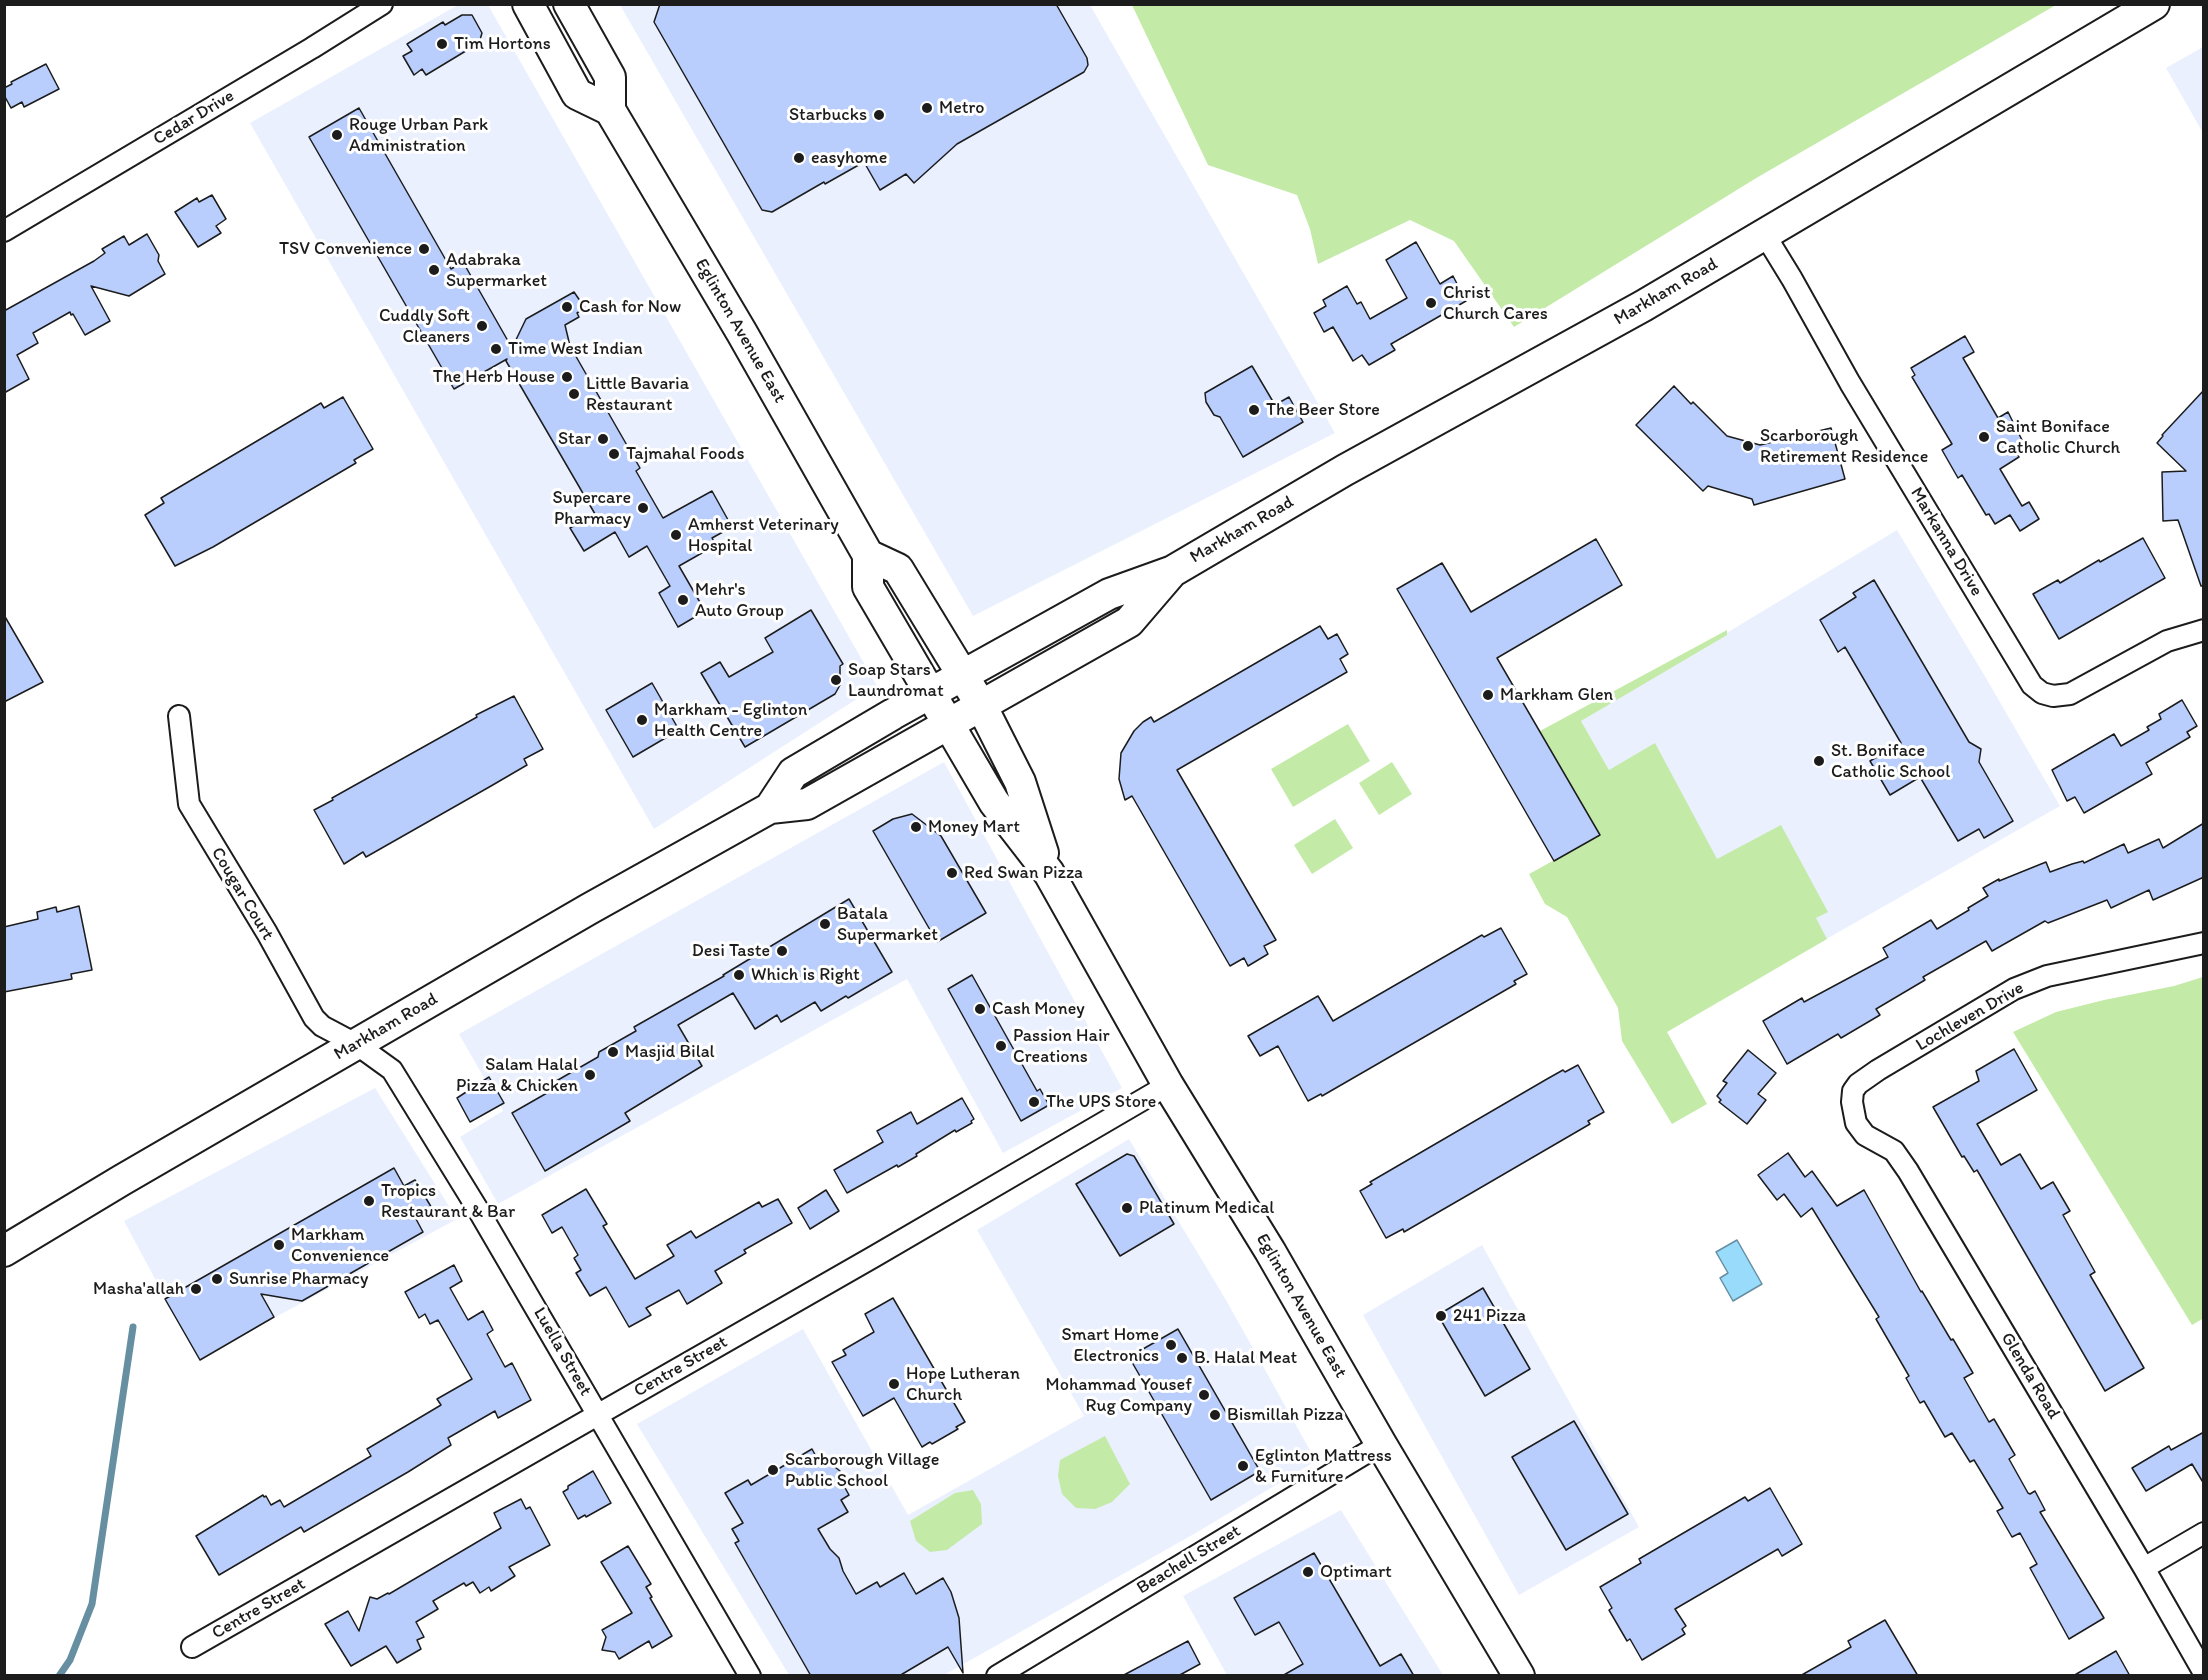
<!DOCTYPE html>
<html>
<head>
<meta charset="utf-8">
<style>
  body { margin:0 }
  #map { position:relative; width:2208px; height:1680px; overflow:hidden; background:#fff; font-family:Itim,sans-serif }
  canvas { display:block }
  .frame { position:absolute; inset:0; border:6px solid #1c1c1c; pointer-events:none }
</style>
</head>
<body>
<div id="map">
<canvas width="2208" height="1680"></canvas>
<div class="frame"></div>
</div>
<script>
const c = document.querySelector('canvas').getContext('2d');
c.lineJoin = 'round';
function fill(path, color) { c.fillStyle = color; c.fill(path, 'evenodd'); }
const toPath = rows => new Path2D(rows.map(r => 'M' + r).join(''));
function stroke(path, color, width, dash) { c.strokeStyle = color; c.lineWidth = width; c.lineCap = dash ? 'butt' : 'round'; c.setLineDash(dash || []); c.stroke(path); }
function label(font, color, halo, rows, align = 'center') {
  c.font = font + ' Itim,sans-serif'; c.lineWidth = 6; c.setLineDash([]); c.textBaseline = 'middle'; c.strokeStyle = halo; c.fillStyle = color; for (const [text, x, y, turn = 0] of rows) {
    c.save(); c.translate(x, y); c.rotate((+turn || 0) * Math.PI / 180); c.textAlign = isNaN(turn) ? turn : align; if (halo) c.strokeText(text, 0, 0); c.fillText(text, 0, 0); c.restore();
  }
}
fill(toPath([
  [458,5,488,5,877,686,654,829,250,123],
  [620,5,1090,5,1335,433,973,616],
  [2203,47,2203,133,2166,68],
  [1897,530,1986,678,2060,806,1735,991,1581,721],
  [944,762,1122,1088,1003,1153,907,979,498,1204,460,1137,503,1111,459,1034],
  [375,1088,457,1219,198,1359,124,1221],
  [1129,1139,1226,1300,1316,1461,1194,1534,944,1675,789,1675,637,1424,803,1329,908,1515,1084,1416,977,1230],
  [1482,1245,1639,1527,1519,1595,1363,1315],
  [1341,1510,1443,1675,1227,1675,1183,1596]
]), '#eaf0fe');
fill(toPath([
  [1132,5,2056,5,1758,177,1514,327,1454,241,1410,220,1318,264,1310,229,1297,195,1208,165],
  [1727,630,1727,635,1581,721,1609,770,1655,743,1717,859,1781,825,1828,912,1816,918,1827,939,1667,1032,1707,1104,1672,1124,1622,1041,1618,1008,1567,917,1545,904,1529,874,1600,835,1540,731],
  [1348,724,1370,761,1293,807,1271,769],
  [1392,762,1412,794,1379,815,1359,783],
  [1335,819,1353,848,1312,874,1294,845],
  [2203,977,2204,1318,2192,1325,2013,1032,2056,1012,2104,1000,2174,986],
  [1105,1436,1130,1484,1112,1502,1095,1509,1076,1508,1062,1494,1058,1476,1060,1460],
  [973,1490,981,1504,982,1524,947,1550,930,1552,916,1541,910,1521,955,1493]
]), '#c3eba7');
const water = toPath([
  [1737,1240,1762,1284,1733,1301,1720,1278,1728,1273,1716,1252,1737,1240]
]);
fill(water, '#99dbfb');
stroke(water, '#678fa2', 1.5);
stroke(toPath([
  [59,1676,70,1660,92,1604,133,1327]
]), '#678fa2', 7);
const building = toPath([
  [660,4,1056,4,1087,58,1088,65,1084,72,957,144,914,183,906,174,880,190,864,162,825,184,824,182,772,212,762,210,654,22,660,4],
  [462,15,472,15,482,33,479,43,426,75,422,69,414,75,403,56,412,51,407,44,443,22,445,25,462,15],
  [46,64,59,89,24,107,22,102,11,108,4,95,4,88,12,84,11,82,46,64],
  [359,108,451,269,463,262,512,348,526,319,574,292,585,308,577,313,579,317,565,325,570,346,640,468,636,471,663,518,712,491,732,527,712,538,716,545,679,566,705,611,678,627,659,593,670,586,647,546,629,557,615,532,584,551,570,528,595,514,506,361,507,359,454,389,309,137,359,108],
  [212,195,226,219,216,226,221,233,198,247,175,212,197,198,199,202,212,195],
  [147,234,159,255,158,261,165,274,129,296,91,286,110,321,85,335,73,314,71,315,70,312,33,333,38,343,17,355,29,379,4,393,4,311,94,261,105,253,102,249,124,236,129,245,147,234],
  [1416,242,1440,284,1453,276,1466,301,1391,344,1395,350,1369,365,1362,355,1353,361,1333,327,1324,332,1314,313,1326,306,1323,300,1347,286,1357,304,1361,302,1370,319,1407,298,1386,260,1416,242],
  [1965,336,1974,352,1963,358,1998,418,2008,412,2024,444,2015,450,2019,457,2000,469,2022,506,2029,502,2039,519,2020,531,2010,515,1995,524,1989,514,1986,515,1962,475,1958,478,1942,450,1952,444,1912,377,1915,375,1911,368,1965,336],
  [1252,366,1275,405,1289,397,1303,422,1243,457,1220,417,1214,415,1206,402,1205,393,1252,366],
  [1674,386,1691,404,1693,402,1727,436,1760,445,1831,428,1845,479,1754,505,1752,499,1708,486,1703,491,1636,425,1674,386],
  [2204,390,2204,586,2201,586,2178,520,2163,521,2162,472,2186,471,2157,443,2163,436,2162,435,2204,390],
  [343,397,373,449,354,460,356,463,213,547,175,566,145,515,164,503,161,498,321,403,324,408,343,397],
  [2143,538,2165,578,2059,639,2033,594,2058,580,2060,583,2099,560,2100,562,2143,538],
  [1596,539,1622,585,1497,658,1600,835,1554,861,1397,589,1442,563,1471,612,1596,539],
  [1874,580,1969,742,1981,749,1979,762,2013,821,1984,838,1979,829,1958,841,1920,777,1890,795,1870,761,1901,743,1845,647,1838,652,1820,620,1856,597,1853,593,1874,580],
  [811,610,843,664,840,666,840,685,835,694,745,747,701,673,720,662,729,677,773,652,765,638,811,610],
  [4,615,43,682,4,702,4,615],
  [1320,626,1328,639,1337,634,1348,654,1340,659,1347,672,1177,770,1276,940,1264,946,1268,954,1248,966,1244,958,1230,966,1132,796,1125,800,1119,779,1121,753,1134,731,1143,722,1151,717,1154,722,1320,626],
  [652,683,679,730,633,757,606,710,652,683],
  [514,696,543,749,524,759,527,765,491,786,366,857,363,852,344,864,314,810,333,800,332,798,477,717,476,715,514,696],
  [2182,700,2197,726,2187,732,2190,737,2146,763,2152,774,2084,813,2075,797,2067,801,2052,770,2114,734,2121,746,2149,730,2147,727,2161,719,2159,714,2182,700],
  [912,814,941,836,986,913,937,942,873,831,893,819,912,814],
  [2204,823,2204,877,2153,900,2149,890,2111,908,2107,900,2048,923,2045,921,1992,951,1986,941,1923,977,1925,980,1876,1009,1880,1015,1841,1038,1838,1034,1787,1064,1763,1021,1802,998,1804,1002,1888,957,1883,948,1931,920,1937,929,1969,910,1968,908,1988,896,1983,888,1999,879,1999,881,2046,862,2050,872,2072,864,2083,861,2084,863,2124,844,2128,853,2159,839,2163,848,2204,823],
  [849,899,892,972,848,998,846,996,821,1011,815,1002,781,1022,777,1015,755,1029,733,993,678,1025,702,1066,625,1113,630,1121,545,1171,512,1113,554,1089,551,1084,598,1057,599,1052,636,1031,634,1027,724,976,723,975,849,899],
  [79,906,92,970,71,974,72,979,4,992,4,927,38,919,37,912,56,907,57,912,79,906],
  [1501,928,1527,974,1514,981,1516,984,1322,1096,1321,1094,1308,1101,1278,1046,1260,1056,1248,1036,1318,996,1333,1021,1482,935,1484,937,1501,928],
  [972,975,1037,1091,1040,1089,1049,1105,1021,1121,948,989,972,975],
  [2014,1049,2037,1090,1977,1124,2001,1165,2020,1154,2041,1189,2053,1182,2070,1211,2063,1215,2095,1272,2090,1275,2144,1368,2105,1391,1977,1170,1974,1172,1964,1156,1962,1157,1933,1107,1979,1081,1976,1071,2014,1049],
  [1748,1050,1776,1073,1758,1094,1766,1100,1747,1124,1719,1102,1721,1100,1717,1096,1727,1083,1723,1081,1748,1050],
  [1578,1065,1604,1112,1588,1121,1590,1124,1468,1195,1404,1232,1403,1229,1386,1238,1360,1191,1372,1184,1370,1182,1547,1079,1563,1070,1565,1072,1578,1065],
  [489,1077,504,1103,470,1122,457,1098,489,1077],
  [962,1098,974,1119,971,1121,972,1123,956,1132,955,1130,916,1154,917,1156,898,1167,897,1165,847,1193,834,1170,883,1142,877,1131,911,1112,917,1124,962,1098],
  [1788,1153,1805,1177,1812,1171,1837,1206,1864,1190,1921,1292,1922,1291,1951,1340,1953,1339,1973,1373,1964,1378,1989,1422,1994,1419,2015,1455,2009,1459,2028,1493,2030,1494,2035,1491,2045,1510,2040,1512,2104,1618,2069,1639,2030,1568,2037,1564,2020,1533,2012,1537,1997,1511,2003,1508,1974,1460,1970,1462,1952,1433,1945,1437,1924,1401,1920,1403,1906,1378,1909,1376,1876,1319,1879,1317,1812,1208,1801,1217,1784,1194,1777,1200,1758,1175,1788,1153],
  [1127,1154,1134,1156,1174,1224,1120,1256,1076,1184,1127,1154],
  [394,1168,404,1186,415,1180,433,1210,416,1219,423,1232,302,1301,261,1294,274,1317,200,1360,165,1299,394,1168],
  [586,1189,607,1224,603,1226,635,1279,674,1256,667,1245,691,1231,696,1238,759,1202,762,1207,778,1199,792,1223,744,1250,746,1253,715,1271,722,1283,687,1304,679,1290,646,1308,651,1315,629,1327,606,1287,590,1296,576,1273,581,1270,574,1258,578,1255,562,1227,552,1233,542,1215,586,1189],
  [826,1190,839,1211,810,1229,798,1208,826,1190],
  [454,1265,462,1281,450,1288,468,1320,483,1311,493,1330,487,1334,505,1367,512,1363,531,1400,498,1418,495,1411,448,1438,451,1445,408,1472,304,1532,301,1527,219,1575,196,1536,263,1495,264,1497,266,1496,271,1505,280,1500,284,1507,371,1456,367,1449,441,1405,437,1399,472,1379,438,1320,430,1324,425,1314,419,1318,405,1292,454,1265],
  [1483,1288,1530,1369,1485,1396,1438,1315,1483,1288],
  [893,1298,965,1422,956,1427,958,1429,932,1444,930,1442,922,1447,894,1398,863,1416,832,1362,846,1355,843,1350,874,1332,865,1314,893,1298],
  [1178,1329,1260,1471,1211,1500,1129,1357,1178,1329],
  [1574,1421,1628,1514,1566,1550,1512,1457,1574,1421],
  [2204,1432,2204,1484,2192,1464,2146,1491,2132,1468,2169,1446,2171,1450,2204,1432],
  [812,1449,819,1462,827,1457,831,1464,840,1471,844,1482,844,1486,849,1495,841,1500,848,1512,818,1529,830,1549,839,1558,843,1571,856,1594,877,1582,880,1587,904,1573,916,1594,943,1578,951,1592,959,1618,963,1673,948,1647,899,1676,811,1676,735,1543,739,1541,732,1529,743,1523,725,1493,748,1480,751,1485,812,1449],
  [593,1471,611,1503,586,1517,585,1515,578,1519,563,1492,568,1489,568,1486,593,1471],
  [1770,1488,1802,1544,1782,1556,1778,1549,1675,1609,1686,1626,1682,1629,1685,1634,1642,1660,1630,1639,1627,1641,1609,1610,1612,1608,1600,1587,1641,1563,1639,1559,1745,1497,1748,1501,1770,1488],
  [521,1499,526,1509,530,1507,550,1545,509,1567,515,1576,491,1591,489,1587,480,1593,473,1582,466,1586,464,1583,433,1601,438,1609,416,1622,424,1637,417,1640,421,1649,397,1663,386,1646,351,1666,325,1624,348,1611,359,1631,370,1597,377,1599,388,1593,389,1594,501,1528,494,1513,521,1499],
  [628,1546,651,1584,646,1587,652,1597,650,1598,672,1636,652,1648,649,1641,619,1659,615,1652,602,1650,606,1637,602,1630,632,1613,601,1562,628,1546],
  [1314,1553,1380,1666,1401,1654,1414,1676,1282,1676,1303,1664,1279,1622,1255,1635,1234,1598,1314,1553],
  [1885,1620,1918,1676,1800,1676,1851,1647,1848,1641,1885,1620],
  [1188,1641,1200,1664,1178,1676,1122,1676,1188,1641],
  [2116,1651,2130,1676,2073,1676,2116,1651]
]);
fill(building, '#b9cefd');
stroke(building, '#1c1c1c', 1.5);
const street = toPath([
  [4,231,312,48,382,4],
  [1765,235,1792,279,1850,383,2032,685,2042,693,2053,696,2070,694,2167,641,2204,630],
  [179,716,189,804,267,933,314,1018,322,1026,356,1044,392,1070,477,1208,750,1676],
  [2204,943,2047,976,2014,989,1878,1070,1858,1084,1853,1091,1852,1102,1856,1123,1865,1135,1894,1151,1908,1171,2144,1568,2204,1673],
  [2144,1568,2204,1533],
  [192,1647,875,1256,1168,1085],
  [997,1676,1381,1444]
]);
const primary = toPath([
  [528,4,577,94,610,110],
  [569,4,610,77,610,110,742,333,868,555,868,587,994,802,1049,873,1168,1085,1270,1251,1381,1444,1519,1676],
  [868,555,898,569,982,707,1020,782,1043,853],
  [770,808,793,773,893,714,1109,594,1173,571,1345,470,1643,306,2154,4],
  [4,1251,122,1180,589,909,770,808,807,804,1129,622,1171,573]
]);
stroke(street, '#1c1c1c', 24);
stroke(primary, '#1c1c1c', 34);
stroke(street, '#fff', 20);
stroke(primary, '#fff', 30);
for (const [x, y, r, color] of [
  [442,44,6,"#1c1c1c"],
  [927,108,6,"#1c1c1c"],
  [879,115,6,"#1c1c1c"],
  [337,135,6,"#1c1c1c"],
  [799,158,6,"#1c1c1c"],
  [424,249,6,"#1c1c1c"],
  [434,270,6,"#1c1c1c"],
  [1431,303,6,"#1c1c1c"],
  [567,307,6,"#1c1c1c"],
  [482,326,6,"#1c1c1c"],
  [496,349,6,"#1c1c1c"],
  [567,377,6,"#1c1c1c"],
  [574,394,6,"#1c1c1c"],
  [1254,410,6,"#1c1c1c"],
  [1984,437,6,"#1c1c1c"],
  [603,439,6,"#1c1c1c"],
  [1748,446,6,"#1c1c1c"],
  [614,454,6,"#1c1c1c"],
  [643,508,6,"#1c1c1c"],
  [676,535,6,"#1c1c1c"],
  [683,600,6,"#1c1c1c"],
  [836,680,6,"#1c1c1c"],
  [1488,695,6,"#1c1c1c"],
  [642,720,6,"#1c1c1c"],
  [1819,761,6,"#1c1c1c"],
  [916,827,6,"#1c1c1c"],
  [952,873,6,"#1c1c1c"],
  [825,924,6,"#1c1c1c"],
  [782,951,6,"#1c1c1c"],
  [739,975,6,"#1c1c1c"],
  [980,1009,6,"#1c1c1c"],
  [1001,1046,6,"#1c1c1c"],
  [613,1052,6,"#1c1c1c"],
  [590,1075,6,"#1c1c1c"],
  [1034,1102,6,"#1c1c1c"],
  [369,1201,6,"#1c1c1c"],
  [1127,1208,6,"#1c1c1c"],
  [279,1245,6,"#1c1c1c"],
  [217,1279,6,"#1c1c1c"],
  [196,1289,6,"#1c1c1c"],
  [1441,1316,6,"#1c1c1c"],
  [1171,1345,6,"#1c1c1c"],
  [1182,1358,6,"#1c1c1c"],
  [894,1384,6,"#1c1c1c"],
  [1204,1395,6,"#1c1c1c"],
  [1215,1415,6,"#1c1c1c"],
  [1243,1466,6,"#1c1c1c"],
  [773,1470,6,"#1c1c1c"],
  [1308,1572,6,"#1c1c1c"]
]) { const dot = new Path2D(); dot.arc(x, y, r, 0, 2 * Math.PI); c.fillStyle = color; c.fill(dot); stroke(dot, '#fff', 2); }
label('18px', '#1c1c1c', '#fff', [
  ["Tim Hortons",454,44],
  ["Metro",939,108],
  ["Starbucks",867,115,"right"],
  ["Rouge Urban Park",349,125],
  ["Administration",349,146],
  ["easyhome",811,158],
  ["TSV Convenience",412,249,"right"],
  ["Adabraka",446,260],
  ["Supermarket",446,281],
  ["Christ",1443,293],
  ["Church Cares",1443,314],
  ["Cash for Now",579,307],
  ["Cuddly Soft",470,316,"right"],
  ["Cleaners",470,337,"right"],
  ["Time West Indian",508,349],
  ["The Herb House",555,377,"right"],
  ["Little Bavaria",586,384],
  ["Restaurant",586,405],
  ["The Beer Store",1266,410],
  ["Saint Boniface",1996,427],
  ["Catholic Church",1996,448],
  ["Scarborough",1760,436],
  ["Retirement Residence",1760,457],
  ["Star",591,439,"right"],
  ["Tajmahal Foods",626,454],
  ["Supercare",631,498,"right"],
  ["Pharmacy",631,519,"right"],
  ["Amherst Veterinary",688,525],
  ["Hospital",688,546],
  ["Mehr's",695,590],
  ["Auto Group",695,611],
  ["Soap Stars",848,670],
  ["Laundromat",848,691],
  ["Markham Glen",1500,695],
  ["Markham - Eglinton",654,710],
  ["Health Centre",654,731],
  ["St. Boniface",1831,751],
  ["Catholic School",1831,772],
  ["Money Mart",928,827],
  ["Red Swan Pizza",964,873],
  ["Batala",837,914],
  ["Supermarket",837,935],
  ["Desi Taste",770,951,"right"],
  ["Which is Right",751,975],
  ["Cash Money",992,1009],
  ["Passion Hair",1013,1036],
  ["Creations",1013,1057],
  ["Masjid Bilal",625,1052],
  ["Salam Halal",578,1065,"right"],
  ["Pizza & Chicken",578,1086,"right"],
  ["The UPS Store",1046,1102],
  ["Tropics",381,1191],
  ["Restaurant & Bar",381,1212],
  ["Platinum Medical",1139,1208],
  ["Markham",291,1235],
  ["Convenience",291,1256],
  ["Sunrise Pharmacy",229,1279],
  ["Masha'allah",184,1289,"right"],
  ["241 Pizza",1453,1316],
  ["Smart Home",1159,1335,"right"],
  ["Electronics",1159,1356,"right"],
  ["B. Halal Meat",1194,1358],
  ["Hope Lutheran",906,1374],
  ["Church",906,1395],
  ["Mohammad Yousef",1192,1385,"right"],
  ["Rug Company",1192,1406,"right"],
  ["Bismillah Pizza",1227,1415],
  ["Eglinton Mattress",1255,1456],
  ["& Furniture",1255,1477],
  ["Scarborough Village",785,1460],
  ["Public School",785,1481],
  ["Optimart",1320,1572]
], 'left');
label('18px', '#1c1c1c', '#fff', [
  ["Cedar Drive",194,118,-31],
  ["Markham Road",1666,292,-30],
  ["Eglinton Avenue East",740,331,60],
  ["Markham Road",1242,530,-30],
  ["Markanna Drive",1946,542,59],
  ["Cougar Court",242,894,59],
  ["Lochleven Drive",1970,1017,-30],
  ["Markham Road",386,1027,-30],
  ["Eglinton Avenue East",1301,1306,60],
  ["Luella Street",562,1352,60],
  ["Centre Street",681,1367,-30],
  ["Glenda Road",2030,1376,59],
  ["Beachell Street",1189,1560,-31],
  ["Centre Street",259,1609,-30]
]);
</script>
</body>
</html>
